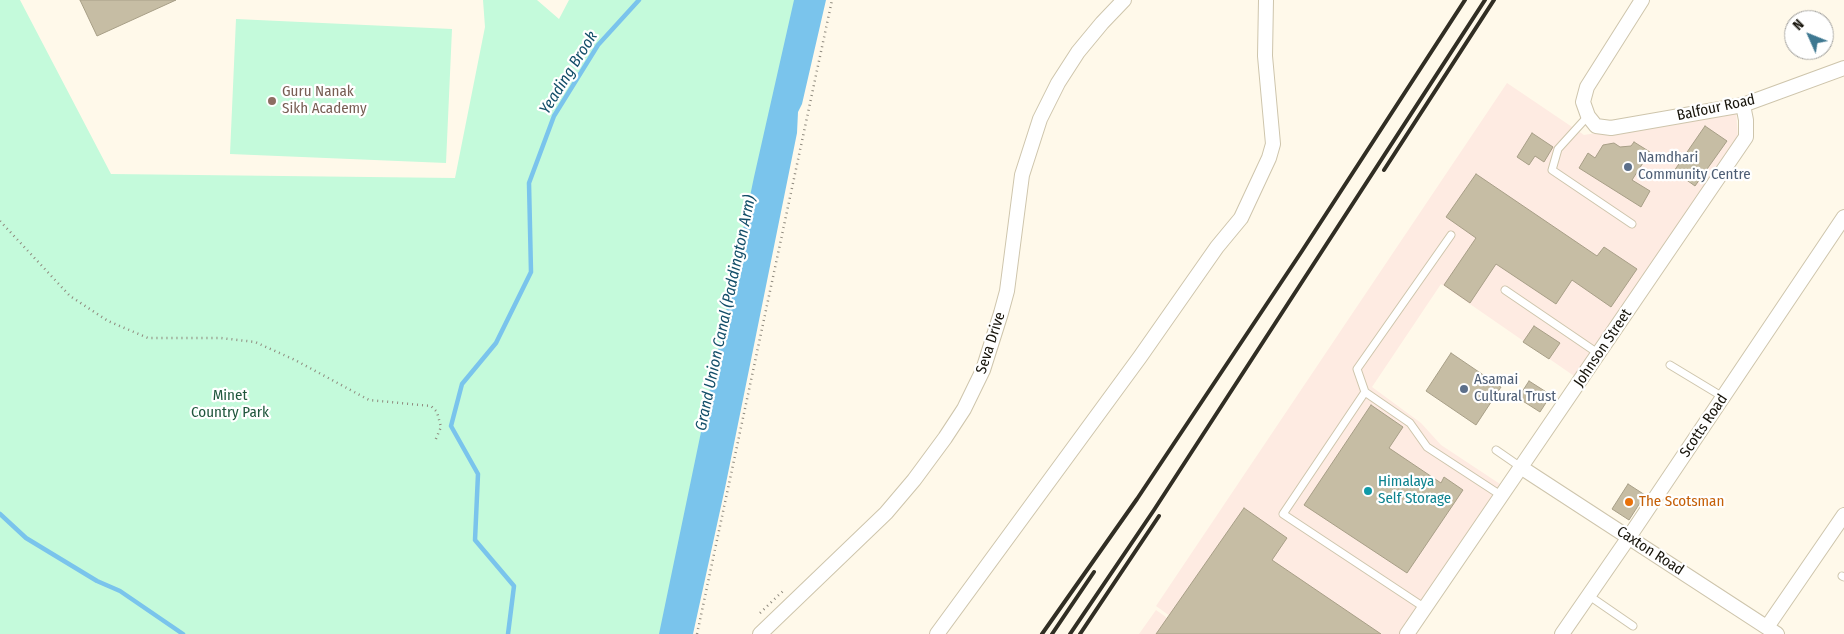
<!DOCTYPE html>
<html>
<head>
<meta charset="utf-8">
<style>
  body { margin:0 }
  #map { position:relative; width:1844px; height:634px; overflow:hidden; background:#fff9ea; font-family:"Fira Sans Condensed",sans-serif }
  canvas { display:block }
  .north { position:absolute; left:1784px; top:10px; width:50px; height:50px; box-sizing:border-box; background:#fff; border:1px solid #a2a19d; border-radius:50%; rotate:314deg; font-size:14px; font-weight:700; line-height:20px; text-align:center; color:#17140b }
  .north::after { content:''; display:block; margin:auto; width:18px; height:22px; background:#3e7891; clip-path:polygon(50% 0,100% 100%,50% 72%,0 100%) }
</style>
</head>
<body>
<div id="map">
<canvas width="1844" height="634"></canvas>
<div class="north">N</div>
</div>
<script>
const c = document.querySelector('canvas').getContext('2d');
c.lineJoin = 'round';
function fill(path, color) { c.fillStyle = color; c.fill(path, 'evenodd'); }
const toPath = rows => new Path2D(rows.map(r => 'M' + r).join(''));
function stroke(path, color, width, dash) { c.strokeStyle = color; c.lineWidth = width; c.lineCap = dash ? 'butt' : 'round'; c.setLineDash(dash || []); c.stroke(path); }
function label(font, color, halo, rows, align = 'center') {
  c.font = font + ' "Fira Sans Condensed",sans-serif'; c.lineWidth = 4.5; c.setLineDash([]); c.textBaseline = 'middle'; c.strokeStyle = halo; c.fillStyle = color; for (const [text, x, y, turn = 0] of rows) {
    c.save(); c.translate(x, y); c.rotate((+turn || 0) * Math.PI / 180); c.textAlign = isNaN(turn) ? turn : align; if (halo) c.strokeText(text, 0, 0); c.fillText(text, 0, 0); c.restore();
  }
}
fill(toPath([
  [1507,83,1584,135,1736,110,1738,139,1577,378,1441,284,1372,387,1421,423,1441,445,1503,486,1403,634,1195,634,1156,606],
  [1156,610,1190,634,1139,634]
]), '#feebe2');
fill(toPath([
  [0,0,20,0,111,174,455,178,485,27,483,0,537,0,559,19,569,0,795,0,661,634,0,634],
  [236,19,452,29,446,163,230,154]
]), '#c4fadb');
fill(toPath([
  [794,0,826,0,802,104,798,112,797,133,725,488,693,634,659,634,754,177]
]), '#7ac4ec');
stroke(toPath([
  [0,514,26,538,97,581,120,591,183,634],
  [508,634,514,586,475,540,478,474,451,426,462,384,496,343,531,272,529,183,554,116,598,45,639,0]
]), '#7ac4ec', 4.5);
const building = toPath([
  [80,0,176,0,97,36,80,0],
  [1705,126,1727,141,1695,186,1674,171,1705,126],
  [1532,133,1553,147,1544,162,1535,156,1529,165,1517,157,1532,133],
  [1634,142,1650,152,1632,180,1650,191,1641,207,1579,168,1588,153,1595,158,1603,145,1614,143,1620,147,1631,146,1634,142],
  [1476,174,1597,256,1604,247,1637,269,1611,307,1572,280,1556,304,1496,264,1470,303,1444,285,1476,238,1446,217,1476,174],
  [1534,326,1560,343,1549,359,1523,342,1534,326],
  [1451,353,1501,387,1476,425,1426,391,1451,353],
  [1529,381,1551,395,1540,412,1518,398,1529,381],
  [1371,405,1403,427,1389,448,1441,483,1444,477,1463,490,1407,573,1304,505,1371,405],
  [1628,484,1645,495,1629,520,1612,509,1628,484],
  [1244,508,1287,538,1272,560,1381,634,1156,634,1244,508]
]);
fill(building, '#c6bda4');
stroke(building, '#a89f87', 1);
const lane = toPath([
  [1588,116,1558,149,1552,170,1632,224],
  [1451,235,1357,369,1365,392,1410,423,1427,447,1502,496],
  [1505,290,1599,354],
  [1670,365,1723,397],
  [1365,392,1283,514,1425,608],
  [1496,450,1522,468],
  [1842,576,1844,577],
  [1588,595,1633,626]
]);
const street = toPath([
  [1642,0,1587,87,1583,102,1588,116,1596,126,1611,128,1743,105,1844,68],
  [1522,468,1777,634],
  [1767,627,1844,515],
  [760,634,886,513,914,480,945,438,964,409,983,370,1001,313,1007,291,1022,175,1040,119,1058,83,1078,52,1102,23,1124,0],
  [937,634,1140,357,1217,247,1241,218,1269,158,1273,144,1265,56,1266,0],
  [1407,634,1746,137,1746,120,1743,105],
  [1562,634,1629,537,1844,217]
]);
stroke(lane, '#cec5ac', 9);
stroke(street, '#cec5ac', 16);
stroke(toPath([
  [0,221,70,296,108,321,148,338,221,338,255,342,295,360,369,400,431,406,437,412,441,427,435,441],
  [760,613,783,591],
  [697,634,832,0]
]), '#8f8a7e', 2.5, [1, 4]);
stroke(lane, '#fff', 7);
stroke(street, '#fff', 14);
stroke(toPath([
  [1384,170,1494,0],
  [1042,634,1137,499,1302,251,1465,0],
  [1052,634,1094,572],
  [1070,634,1154,510,1485,0],
  [1080,634,1159,516]
]), '#312e24', 4);
for (const [x, y, r, color] of [
  [272,101,5,"#8d6e63"],
  [1628,167,5,"#5c6f8a"],
  [1464,389,5,"#5c6f8a"],
  [1368,491,5,"#0f9aa8"],
  [1629,502,5,"#e8710a"]
]) { const dot = new Path2D(); dot.arc(x, y, r, 0, 2 * Math.PI); c.fillStyle = color; c.fill(dot); stroke(dot, '#fff', 2); }
label('15px', '#785e54', '#fff', [
  ["Guru Nanak",282,92],
  ["Sikh Academy",282,109]
], 'left');
label('15px', '#17140b', '#fff', [
  ["Balfour Road",1716,108,-12],
  ["Seva Drive",991,343,-72],
  ["Johnson Street",1603,348,-56],
  ["Scotts Road",1704,426,-56],
  ["Caxton Road",1650,551,33]
]);
label('15px', '#4e5e75', '#fff', [
  ["Namdhari",1638,158],
  ["Community Centre",1638,175],
  ["Asamai",1474,380],
  ["Cultural Trust",1474,397]
], 'left');
label('15px', '#1f563c', '#fff', [
  ["Minet",230,396],
  ["Country Park",230,413]
]);
label('15px', '#0d838f', '#fff', [
  ["Himalaya",1378,482],
  ["Self Storage",1378,499]
], 'left');
label('15px', '#c56008', '#fff', [
  ["The Scotsman",1639,502]
], 'left');
label('italic 16px', '#134e69', '#fff', [
  ["Yeading Brook",569,73,-58],
  ["Grand Union Canal (Paddington Arm)",726,313,-78]
]);
</script>
</body>
</html>
